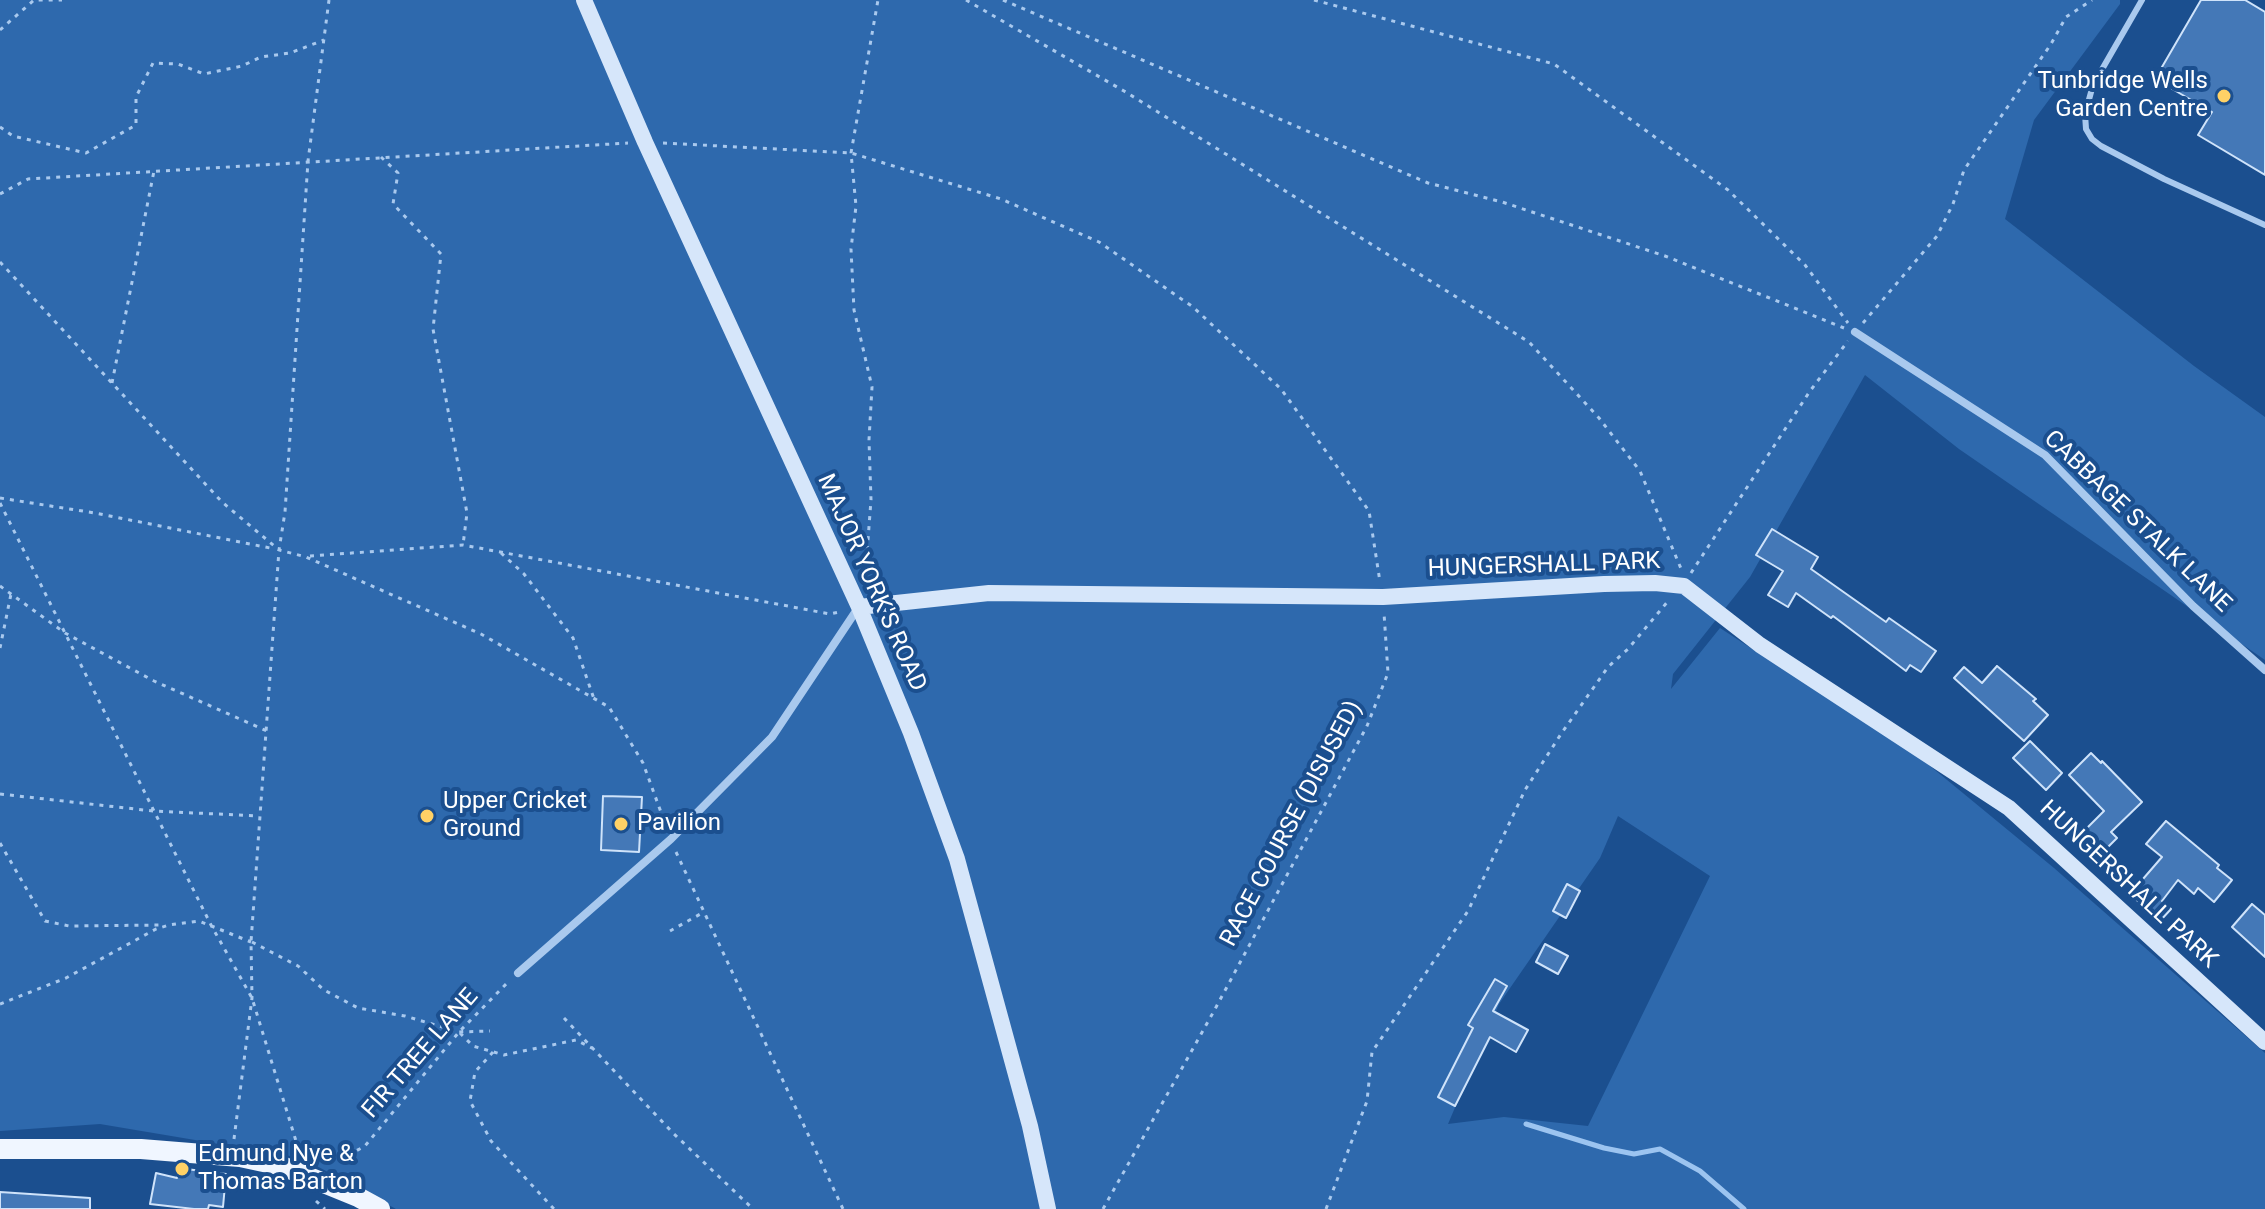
<!DOCTYPE html>
<html>
<head>
<meta charset="utf-8">
<style>
  body { margin:0 }
  canvas { display:block; background:#1b4f8f }
</style>
</head>
<body>
<canvas width="2265" height="1209"></canvas>
<script>
const c = document.querySelector('canvas').getContext('2d');
c.lineJoin = 'round';
function fill(path, color) { c.fillStyle = color; c.fill(path, 'evenodd'); }
const toPath = rows => new Path2D(rows.map(r => 'M' + r).join(''));
function stroke(path, color, width, dash) { c.strokeStyle = color; c.lineWidth = width; c.lineCap = dash ? 'butt' : 'round'; c.setLineDash(dash || []); c.stroke(path); }
function label(font, color, halo, rows, align = 'center') {
  c.font = font + ' Roboto,sans-serif'; c.lineWidth = 8; c.setLineDash([]); c.textBaseline = 'middle'; c.strokeStyle = halo; c.fillStyle = color; for (const [text, x, y, turn = 0] of rows) {
    c.save(); c.translate(x, y); c.rotate((+turn || 0) * Math.PI / 180); c.textAlign = isNaN(turn) ? turn : align; if (halo) c.strokeText(text, 0, 0); c.fillText(text, 0, 0); c.restore();
  }
}
fill(toPath([
  [0,0,2120,0,2120,4,2034,120,2005,219,2194,366,2265,417,2265,660,1959,449,1865,375,1750,577,1673,674,1671,689,1720,628,1924,761,2054,868,2265,1053,2265,1209,396,1209,302,1158,100,1124,0,1131],
  [1618,816,1710,876,1588,1126,1504,1117,1448,1124,1499,1004,1600,858]
]), '#2e69ad');
stroke(toPath([
  [1526,1124,1604,1148,1634,1154,1660,1149,1700,1171,1744,1209]
]), '#9cc4f0', 5);
const building = toPath([
  [2201,0,2245,0,2265,12,2265,175,2198,135,2212,112,2155,79,2201,0],
  [1772,529,1818,557,1811,569,1886,622,1889,618,1936,651,1921,672,1910,665,1906,671,1833,616,1831,618,1796,593,1788,607,1768,595,1783,571,1756,555,1772,529],
  [1997,666,2036,699,2033,701,2048,715,2024,741,1954,678,1964,667,1982,683,1997,666],
  [2030,741,2062,773,2046,790,2013,758,2030,741],
  [2091,753,2101,763,2102,761,2142,802,2111,832,2117,838,2107,848,2085,830,2104,811,2069,775,2091,753],
  [603,796,642,797,639,852,601,850,603,796],
  [2166,821,2219,865,2217,868,2232,880,2214,902,2198,888,2194,894,2178,880,2162,901,2171,909,2160,921,2130,894,2162,857,2146,844,2166,821],
  [1567,884,1580,891,1566,918,1553,911,1567,884],
  [2252,904,2265,915,2265,957,2232,927,2252,904],
  [1545,944,1568,956,1558,974,1536,962,1545,944],
  [1495,979,1507,986,1493,1011,1528,1030,1516,1052,1490,1037,1455,1106,1438,1097,1473,1028,1468,1025,1495,979],
  [178,1168,226,1174,223,1207,209,1205,208,1209,194,1209,150,1204,156,1173,177,1178,178,1168],
  [0,1192,90,1198,90,1209,0,1209,0,1192]
]);
fill(building, '#4478b7');
stroke(building, '#cfe3fa', 2);
stroke(toPath([
  [966,0,1124,91,1529,342,1599,418,1640,471,1682,571],
  [1003,0,1428,183,1502,202,1665,256,1844,328],
  [1314,0,1554,64,1728,190,1805,265,1848,323],
  [0,30,34,0,62,0],
  [0,127,13,136,86,153,136,125,136,97,153,63,178,64,204,74,242,66,261,57,290,53,324,40],
  [663,143,851,153,1001,199,1099,242,1193,307,1281,389,1369,511,1380,582],
  [381,157,398,173,393,204,441,254,433,329,467,513,463,545],
  [0,194,28,179,628,143],
  [0,262,222,502,279,550,306,557,481,634,609,707,643,763,666,826],
  [1863,323,1937,236,1953,204,1964,170,2051,44,2066,17,2092,0],
  [112,383,154,171],
  [0,498,95,513,275,549],
  [0,503,211,925,252,998,300,1154],
  [501,553,524,574,573,638,594,699],
  [310,556,463,545,830,614,839,612],
  [1691,573,1810,391,1848,341],
  [865,580,871,500,869,440,872,387,854,310,851,249,856,206,851,153,878,0],
  [0,586,65,633,154,681,267,731],
  [0,648,11,594],
  [0,794,153,811,259,816],
  [0,843,45,921,69,926,163,925],
  [676,852,843,1209],
  [670,931,704,912],
  [252,942,298,966,324,990,358,1008,405,1016,459,1032,490,1031],
  [0,1004,66,978,156,929,169,925,199,921,251,942],
  [564,1018,673,1133,753,1209],
  [460,1033,473,1046,504,1055,576,1040,594,1049],
  [493,1052,475,1072,470,1101,491,1141,554,1209],
  [234,1139,252,998,251,942,279,550,285,512,308,161,329,0],
  [318,1159,356,1151,365,1146,459,1032,509,981],
  [316,1201,325,1209],
  [1103,1209,1214,1011,1367,726,1388,673,1384,613],
  [1326,1209,1367,1101,1372,1052,1468,911,1525,790,1561,734,1608,667,1628,649,1669,600]
]), '#a9c9ee', 3, [4, 6]);
stroke(toPath([
  [2142,0,2093,85,2085,114,2086,129,2092,139,2101,146,2164,179,2265,225]
]), '#a9c9ee', 6);
stroke(toPath([
  [1855,332,2045,455,2193,606,2265,670],
  [518,973,671,839,772,737,858,608]
]), '#a9c9ee', 8);
stroke(toPath([
  [584,0,645,142,859,607,911,733,957,859,1030,1126,1048,1209],
  [859,607,989,593,1383,597,1604,584,1655,583,1684,586,1760,645,2009,808,2265,1042]
]), '#d6e6fa', 16);
stroke(toPath([
  [0,1149,141,1149,240,1157,282,1166,358,1197,380,1209]
]), '#f0f6ff', 20);
for (const [x, y, r, color] of [
  [2224,96,8,"#ffd166"],
  [427,816,8,"#ffd166"],
  [621,824,8,"#ffd166"],
  [182,1169,8,"#ffd166"]
]) { const dot = new Path2D(); dot.arc(x, y, r, 0, 2 * Math.PI); c.fillStyle = color; c.fill(dot); stroke(dot, '#1b4f8f', 3); }
label('24px', '#fff', '#1b4f8f', [
  ["Tunbridge Wells",2208,82,"right"],
  ["Garden Centre",2208,110,"right"],
  ["Upper Cricket",443,802],
  ["Ground",443,830],
  ["Pavilion",637,824],
  ["Edmund Nye &",198,1155],
  ["Thomas Barton",198,1183]
], 'left');
label('24px', '#fff', '#1b4f8f', [
  ["CABBAGE STALK LANE",2137,522,44],
  ["HUNGERSHALL PARK",1544,566,-2],
  ["MAJOR YORK'S ROAD",871,583,66],
  ["RACE COURSE (DISUSED)",1292,824,-62],
  ["HUNGERSHALL PARK",2128,885,43],
  ["FIR TREE LANE",421,1054,-49]
]);
</script>
</body>
</html>
